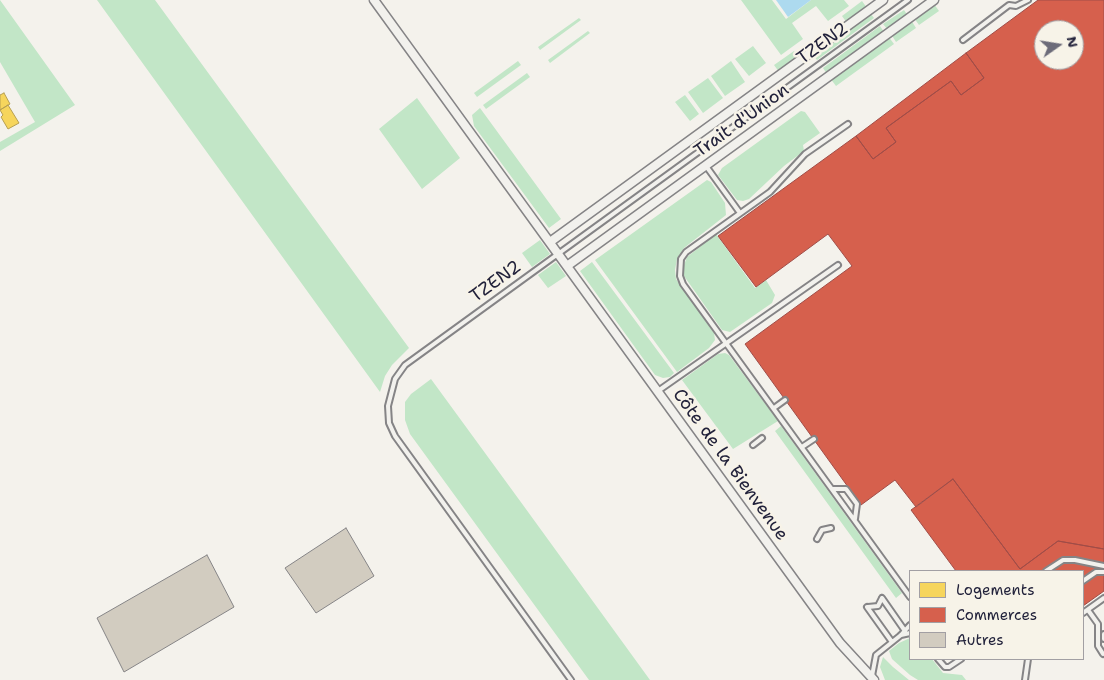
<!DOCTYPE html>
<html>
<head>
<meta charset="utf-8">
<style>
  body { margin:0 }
  #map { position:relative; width:1104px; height:680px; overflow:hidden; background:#f4f2ec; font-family:"Shantell Sans",sans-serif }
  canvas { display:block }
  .legend { position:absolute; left:909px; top:570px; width:175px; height:90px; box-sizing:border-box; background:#f7f3e8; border:1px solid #a29fa3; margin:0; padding:6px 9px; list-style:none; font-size:15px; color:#22223b }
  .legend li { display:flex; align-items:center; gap:10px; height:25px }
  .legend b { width:25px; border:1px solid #a29fa3 }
  .north { position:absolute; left:1034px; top:20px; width:50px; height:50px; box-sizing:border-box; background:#f7f3e8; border:1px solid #a29fa3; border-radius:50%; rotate:77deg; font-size:14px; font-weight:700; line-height:20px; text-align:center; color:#22223b }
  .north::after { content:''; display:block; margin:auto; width:18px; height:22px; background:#6c6b79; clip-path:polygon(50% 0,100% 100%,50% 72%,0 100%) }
</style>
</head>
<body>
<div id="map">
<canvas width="1104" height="680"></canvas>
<ul class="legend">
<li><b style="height:14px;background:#f6d55c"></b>Logements</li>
<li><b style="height:14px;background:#d6604d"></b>Commerces</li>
<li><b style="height:14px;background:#d2ccc0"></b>Autres</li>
</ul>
<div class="north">N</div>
</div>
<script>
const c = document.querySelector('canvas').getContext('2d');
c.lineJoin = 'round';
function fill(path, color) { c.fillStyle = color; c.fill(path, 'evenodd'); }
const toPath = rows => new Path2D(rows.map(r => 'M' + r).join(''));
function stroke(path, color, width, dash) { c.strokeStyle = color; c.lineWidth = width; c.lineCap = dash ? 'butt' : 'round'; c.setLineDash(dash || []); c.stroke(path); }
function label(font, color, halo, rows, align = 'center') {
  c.font = font + ' "Shantell Sans",sans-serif'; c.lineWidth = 5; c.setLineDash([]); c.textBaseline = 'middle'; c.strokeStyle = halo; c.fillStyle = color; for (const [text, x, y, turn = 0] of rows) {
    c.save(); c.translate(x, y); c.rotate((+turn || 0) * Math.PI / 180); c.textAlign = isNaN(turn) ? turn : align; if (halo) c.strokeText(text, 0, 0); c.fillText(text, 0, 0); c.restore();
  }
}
fill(toPath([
  [0,0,75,105,0,151,0,142,35,122,0,62],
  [97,0,155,0,409,348,392,365,385,376,380,392],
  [741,0,772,0,786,19,811,0,844,0,849,6,828,21,816,6,792,23,803,39,781,55],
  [862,1,867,8,847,23,842,16],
  [934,4,939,11,919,25,914,18],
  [904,10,908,16,888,30,883,24],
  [870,13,874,18,817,60,813,55],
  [579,18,581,20,540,50,538,47],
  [911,20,916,28,896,42,891,34],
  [880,26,884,32,827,74,823,68],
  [588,31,590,33,550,63,548,60],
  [888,36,894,44,836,86,830,78],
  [753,46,766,63,749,76,735,59],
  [794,51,799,58,779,72,774,65],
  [518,61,521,65,477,97,474,93],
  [731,61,745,82,725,96,711,76],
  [527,73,530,77,486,109,483,105],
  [708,78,723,98,703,113,688,92],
  [685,95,699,114,690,121,675,102],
  [417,98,460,158,422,189,379,129],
  [480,108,561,219,549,228,474,126,472,115],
  [801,111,805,112,820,133,803,145,804,151,784,166,749,199,743,201,737,200,718,175,722,168],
  [707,180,711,182,725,203,726,215,684,248,677,259,675,270,676,279,714,333,715,340,709,348,677,372,595,260],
  [716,234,755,288,766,280,775,295,772,303,730,332,722,330,684,276,684,265,687,257],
  [540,240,550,254,532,267,522,253],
  [556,262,566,276,548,288,538,275],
  [592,262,674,373,670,377,663,378,655,375,580,271],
  [725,353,729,355,778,421,733,449,682,380,718,354],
  [431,379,523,505,650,680,589,680,410,434,405,420,405,402,411,394],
  [781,426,902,593,896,598,775,431],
  [910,638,910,659,932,659,943,673,962,675,966,680,918,680,910,675,892,659,889,651,899,643],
  [883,657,893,667,909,680,885,680,880,667]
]), '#c2e6c7');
fill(toPath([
  [776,0,811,0,788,17]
]), '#addaef');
const homes = toPath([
  [4,93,10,104,0,110,0,95,4,93],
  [8,105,19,123,8,129,1,117,3,115,0,110,8,105]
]);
fill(homes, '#f6d55c');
stroke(homes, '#b69f52', 1);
const shops = toPath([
  [1038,0,1104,0,1104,549,1058,541,1020,569,953,479,916,507,895,480,861,505,745,344,852,266,828,234,756,287,718,236,856,136,873,159,896,142,886,128,951,81,961,95,984,78,966,53,1038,0],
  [1044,30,1074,30,1074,60,1044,60,1044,30],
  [966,53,984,78,961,95,951,81,886,128,896,142,873,159,856,136,966,53],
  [953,479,1020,569,1058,541,1104,549,1104,591,1083,606,1083,571,956,571,911,510,953,479]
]);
fill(shops, '#d6604d');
stroke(shops, '#a04d48', 1);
const building = toPath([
  [346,528,374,576,316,613,285,568,346,528],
  [207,555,234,607,124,672,97,618,207,555]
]);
fill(building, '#d2ccc0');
stroke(building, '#858486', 1);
const lane = toPath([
  [963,40,1009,5,1016,6,1028,0],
  [848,124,805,154,770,192,686,252,681,259,680,276,683,284,910,597],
  [706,166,740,213],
  [658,391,838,265],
  [774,408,785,400],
  [753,445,762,438],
  [802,447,814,439],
  [832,489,846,489,857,504,855,519],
  [817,539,822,530,831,528],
  [1046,571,1063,560,1075,560,1104,566],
  [1083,581,1096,572,1104,572],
  [882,598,905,631],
  [867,607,892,642],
  [868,607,878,606,882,598],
  [1088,610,1098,624,1098,646,1103,654],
  [1083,613,1104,598],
  [1104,634,1104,639],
  [901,635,910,633],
  [938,659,945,667,949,667,961,659],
  [872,676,876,655,901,635,910,625],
  [571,680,395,436,389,423,388,406,395,379,405,365,908,0],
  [1025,680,1028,659]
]);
const street = toPath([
  [374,0,840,643,874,680],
  [550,242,883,0],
  [567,266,934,0]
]);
stroke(lane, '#858486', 8);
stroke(street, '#858486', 11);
stroke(lane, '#f2f1ed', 4);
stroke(street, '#f2f1ed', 8);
label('18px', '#22223b', '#f7f3e8', [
  ["TZEN2",823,44,-36],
  ["Trait d'Union",742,121,-36],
  ["TZEN2",496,282,-36],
  ["Côte de la Bienvenue",730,465,54]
]);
</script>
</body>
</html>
